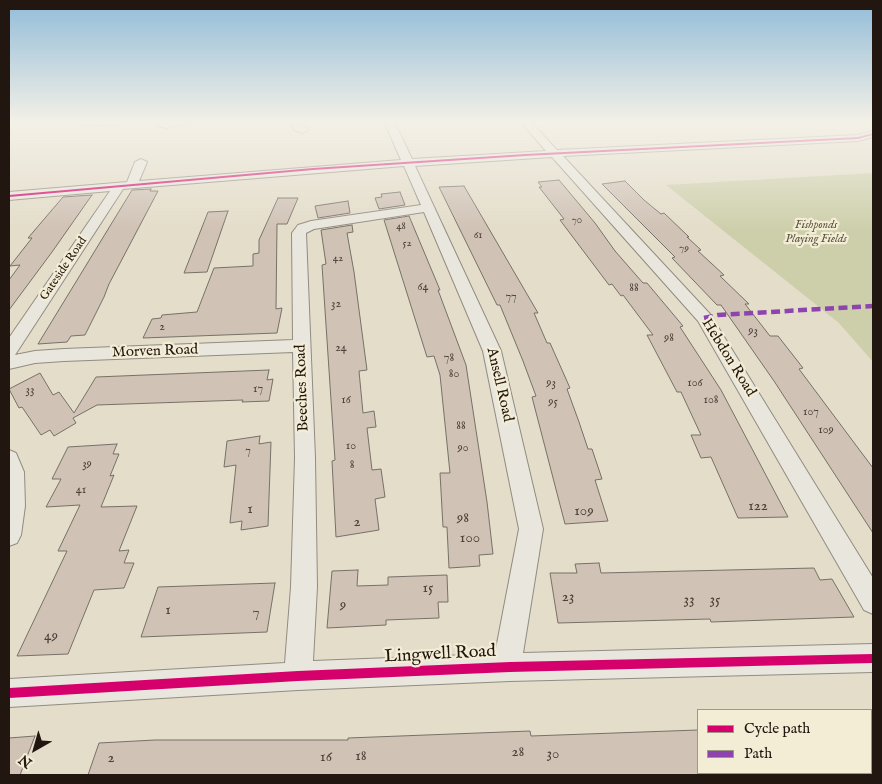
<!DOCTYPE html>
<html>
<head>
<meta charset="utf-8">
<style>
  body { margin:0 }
  #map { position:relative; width:882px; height:784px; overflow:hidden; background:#e4ddca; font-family:"IM FELL English",serif }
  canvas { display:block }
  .frame { position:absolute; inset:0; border:10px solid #221611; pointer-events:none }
  .legend { position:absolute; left:697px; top:709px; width:175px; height:65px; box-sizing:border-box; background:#f4edd6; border:1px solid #a09787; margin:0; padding:6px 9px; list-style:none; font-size:15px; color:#221611 }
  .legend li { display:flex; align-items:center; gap:10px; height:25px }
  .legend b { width:25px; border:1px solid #a09787 }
  .north { position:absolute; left:10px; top:724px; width:50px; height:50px; -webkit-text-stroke:4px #f4edd6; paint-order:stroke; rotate:218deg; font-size:14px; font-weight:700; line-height:20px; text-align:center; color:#221611 }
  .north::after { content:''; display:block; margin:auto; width:18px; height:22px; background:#221611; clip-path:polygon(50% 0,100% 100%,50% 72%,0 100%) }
</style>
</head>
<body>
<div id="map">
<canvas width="882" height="784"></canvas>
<div class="frame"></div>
<ul class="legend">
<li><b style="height:6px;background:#d6006c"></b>Cycle path</li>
<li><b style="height:6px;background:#8e44ad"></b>Path</li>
</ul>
<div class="north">N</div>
</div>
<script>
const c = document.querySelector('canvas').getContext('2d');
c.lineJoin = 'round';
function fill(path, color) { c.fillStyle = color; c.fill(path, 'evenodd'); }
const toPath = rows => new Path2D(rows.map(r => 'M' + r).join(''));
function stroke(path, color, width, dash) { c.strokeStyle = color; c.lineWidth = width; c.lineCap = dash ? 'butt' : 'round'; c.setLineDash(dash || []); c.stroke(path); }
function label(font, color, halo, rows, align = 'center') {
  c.font = font + ' "IM FELL English",serif'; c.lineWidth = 4.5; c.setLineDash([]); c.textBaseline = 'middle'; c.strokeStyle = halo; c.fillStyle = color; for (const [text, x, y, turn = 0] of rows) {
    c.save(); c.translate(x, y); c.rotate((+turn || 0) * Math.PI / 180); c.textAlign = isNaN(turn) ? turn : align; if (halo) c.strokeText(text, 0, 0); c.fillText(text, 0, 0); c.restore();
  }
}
fill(toPath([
  [873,173,873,362,839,323,666,185]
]), '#cdcfab');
const building = toPath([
  [559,180,595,223,615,251,643,283,647,283,683,326,680,327,721,390,788,517,738,518,711,457,701,458,691,435,701,435,681,392,677,392,647,335,653,335,623,295,621,296,612,284,609,285,560,220,564,219,539,187,542,187,538,182,559,180],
  [625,181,644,200,661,214,664,213,689,237,687,237,701,250,698,251,724,275,720,276,749,304,745,304,770,336,778,336,803,368,799,369,873,468,873,533,774,381,721,305,717,305,672,258,675,257,602,184,625,181],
  [464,186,538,313,534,313,547,343,550,343,570,388,567,389,579,422,588,449,592,449,602,479,595,480,608,521,565,524,532,397,536,396,523,361,500,305,497,305,439,187,464,186],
  [151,189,150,191,158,191,109,284,104,297,85,335,71,336,67,342,38,344,132,190,151,189],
  [400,192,405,205,379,209,375,198,382,197,381,194,400,192],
  [92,195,52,252,9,310,9,280,20,265,10,266,32,238,28,238,63,197,92,195],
  [278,198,298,198,287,224,277,224,276,309,282,308,277,333,143,338,152,319,161,318,162,315,197,312,214,268,253,266,253,254,259,253,259,240,278,198],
  [348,201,350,213,318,218,315,206,348,201],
  [228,211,207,272,184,273,208,212,228,211],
  [409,216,440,290,438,290,466,365,487,502,493,554,479,555,480,566,449,568,447,527,443,527,440,473,450,473,440,375,434,356,427,357,384,220,409,216],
  [352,225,353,232,347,233,354,272,367,370,359,371,363,413,374,411,376,427,367,428,372,470,381,469,385,497,375,499,379,530,336,537,332,461,335,460,322,265,326,264,321,230,352,225],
  [269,370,267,380,273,379,269,401,242,402,243,400,97,405,73,418,76,423,54,436,50,430,41,435,22,407,19,408,9,389,40,373,53,395,59,392,74,413,96,377,269,370],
  [260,436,259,444,271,442,268,526,241,530,242,521,230,523,236,465,224,467,227,441,260,436],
  [117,444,113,454,119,454,110,476,114,475,101,507,137,506,119,551,129,550,124,563,134,563,124,588,94,590,68,654,17,656,67,551,58,551,80,505,46,507,61,479,52,479,68,447,117,444],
  [599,563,601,573,814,568,820,580,832,579,854,617,711,622,710,619,558,623,550,573,577,573,575,564,599,563],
  [358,570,357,586,388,585,388,577,447,575,448,602,438,602,439,618,386,620,386,625,327,628,332,571,358,570],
  [275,583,267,632,141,637,158,587,275,583],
  [698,730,698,775,88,775,99,743,155,740,348,740,348,738,530,731,531,736,698,730],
  [35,736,20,775,9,775,9,738,35,736]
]);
fill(building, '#d0c2b5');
stroke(building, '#767168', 1);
const minor = toPath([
  [87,121,125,121,120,124,84,126,82,124,87,121],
  [155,121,167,122,190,121,188,123,167,128,157,126,155,121],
  [291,121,301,121,302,126,308,130,303,133,294,130,291,121],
  [384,121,394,121,412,159,546,151,520,121,530,121,557,150,858,135,873,131,873,137,858,141,563,156,710,314,873,578,873,614,864,610,698,321,552,157,415,166,501,351,543,529,523,653,873,644,873,672,510,681,298,690,9,707,9,679,285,663,291,587,295,458,293,352,64,361,35,363,9,369,9,338,110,191,9,200,9,192,127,182,135,162,141,159,147,162,139,181,401,160,384,121],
  [404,166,421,205,311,221,298,225,292,233,293,340,64,349,35,351,15,355,123,189,404,166],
  [424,212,483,351,519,529,495,654,313,661,317,587,315,458,306,233,314,229,424,212],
  [9,450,16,453,24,472,25,506,21,535,17,543,9,546,9,450]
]);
stroke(minor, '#918c81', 2);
fill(minor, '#e9e6dd');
stroke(toPath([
  [704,318,718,315,873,306]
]), '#8e44ad', 4.5, [9, 4.5]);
fill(toPath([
  [873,133,873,135,858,139,525,156,313,170,9,197,9,195,313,168,525,154,858,137,873,133],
  [873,654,873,663,510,672,298,681,9,698,9,688,298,671,510,662,873,654]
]), '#d6006c');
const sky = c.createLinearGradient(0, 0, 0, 230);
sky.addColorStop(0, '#92bcd8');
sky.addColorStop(0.53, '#f3f0e7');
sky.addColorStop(1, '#f3f0e700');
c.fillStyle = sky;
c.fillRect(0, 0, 882, 230);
label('11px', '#4e413a', null, [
  ["70",577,221],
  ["48",401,227],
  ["61",478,236],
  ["52",407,244],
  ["79",684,249],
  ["42",338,259]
]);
label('italic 12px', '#58533e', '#f4edd6', [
  ["Fishponds",816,226],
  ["Playing Fields",816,240]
]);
label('12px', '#221611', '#f4edd6', [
  ["Gateside Road",64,269,-56]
]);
label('12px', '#4e413a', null, [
  ["64",423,288],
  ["88",634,289],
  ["77",511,298],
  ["32",336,305],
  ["2",162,328],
  ["93",753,332],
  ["98",669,339],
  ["24",341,349],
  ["78",449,359],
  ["80",454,375],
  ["93",551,384],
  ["106",695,384],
  ["17",258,390],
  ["33",30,391],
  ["16",346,401],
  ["108",711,401],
  ["95",553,403],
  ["107",811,413],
  ["88",461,427],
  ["109",826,431],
  ["10",351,447],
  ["90",463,449],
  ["7",248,452],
  ["39",87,465],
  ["8",352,466],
  ["41",81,491]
]);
label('15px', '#221611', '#f4edd6', [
  ["Morven Road",155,352,-2],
  ["Hebdon Road",728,358,58],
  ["Ansell Road",499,385,77],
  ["Beeches Road",303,388,-92]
]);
label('15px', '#4e413a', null, [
  ["122",758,507],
  ["1",250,510],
  ["109",584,512],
  ["98",463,519],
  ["2",357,523],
  ["100",470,539],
  ["15",428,589],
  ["23",568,598],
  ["33",689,601],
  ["35",715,601],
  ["9",343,606],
  ["1",168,611],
  ["7",256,613],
  ["49",51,637],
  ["28",518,753],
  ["30",553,755],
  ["18",361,757],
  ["16",326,758],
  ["2",111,759]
]);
label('18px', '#221611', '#f4edd6', [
  ["Lingwell Road",440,655,-3]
]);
</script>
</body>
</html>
